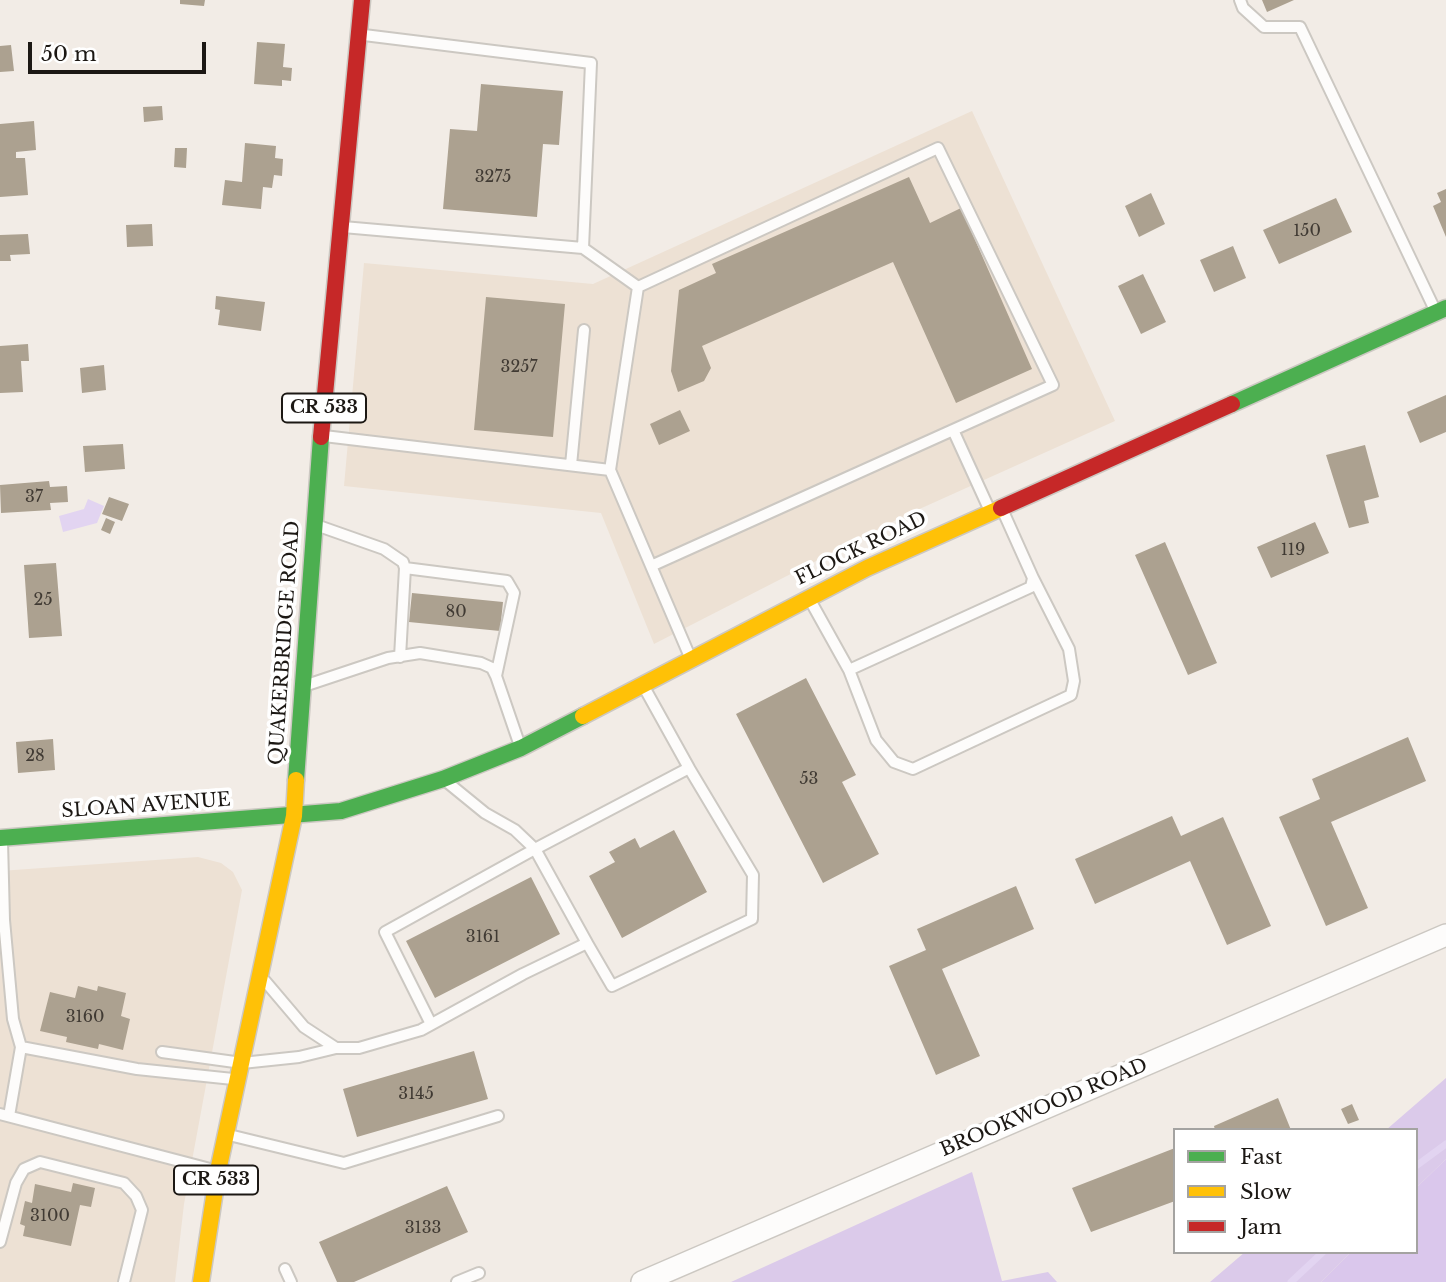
<!DOCTYPE html>
<html>
<head>
<meta charset="utf-8">
<style>
  body { margin:0 }
  #map { position:relative; width:1446px; height:1282px; overflow:hidden; background:#f2ece6; font-family:"Libre Baskerville",serif }
  canvas { display:block }
  .legend { position:absolute; left:1173px; top:1128px; width:245px; height:126px; box-sizing:border-box; background:#fff; border:2px solid #a4a3a1; margin:0; padding:9px 12px; list-style:none; font-size:21px; color:#1c1814 }
  .legend li { display:flex; align-items:center; gap:14px; height:35px }
  .legend b { width:35px; border:2px solid #a4a3a1 }
  .scale { position:absolute; left:28px; top:42px; width:178px; height:32px; box-sizing:border-box; border:4px solid #1c1814; border-top:0; padding-left:9px; font-size:21px; line-height:24px; white-space:nowrap; color:#1c1814; -webkit-text-stroke:5px #fff; paint-order:stroke }
</style>
</head>
<body>
<div id="map">
<canvas width="1446" height="1282"></canvas>
<ul class="legend">
<li><b style="height:9px;background:#4caf50"></b>Fast</li>
<li><b style="height:9px;background:#ffc107"></b>Slow</li>
<li><b style="height:9px;background:#c62828"></b>Jam</li>
</ul>
<div class="scale">50 m</div>
</div>
<script>
const c = document.querySelector('canvas').getContext('2d');
c.lineJoin = 'round';
function fill(path, color) { c.fillStyle = color; c.fill(path, 'evenodd'); }
const toPath = rows => new Path2D(rows.map(r => 'M' + r).join(''));
function stroke(path, color, width, dash) { c.strokeStyle = color; c.lineWidth = width; c.lineCap = dash ? 'butt' : 'round'; c.setLineDash(dash || []); c.stroke(path); }
function label(font, color, halo, rows, align = 'center') {
  c.font = font + ' "Libre Baskerville",serif'; c.lineWidth = 7; c.setLineDash([]); c.textBaseline = 'middle'; c.strokeStyle = halo; c.fillStyle = color; for (const [text, x, y, turn = 0] of rows) {
    c.save(); c.translate(x, y); c.rotate((+turn || 0) * Math.PI / 180); c.textAlign = isNaN(turn) ? turn : align; if (halo) c.strokeText(text, 0, 0); c.fillText(text, 0, 0); c.restore();
  }
}
fill(toPath([
  [972,111,1115,421,904,516,654,644,601,513,344,486,364,263,593,284],
  [198,857,221,863,233,872,242,890,184,1204,175,1282,0,1282,0,871]
]), '#ede1d4');
fill(toPath([
  [1446,1078,1446,1159,1416,1188,1416,1130,1386,1130],
  [972,1172,1002,1281,1048,1272,1057,1282,731,1282],
  [1245,1252,1351,1252,1321,1282,1210,1282]
]), '#dbcaea');
fill(toPath([
  [1446,1159,1446,1282,1321,1282,1351,1252,1416,1252,1416,1188]
]), '#dac7ec');
fill(toPath([
  [88,499,104,506,97,523,63,532,59,516,84,509]
]), '#e2d4f1');
stroke(toPath([
  [1416,1166,1446,1144],
  [1291,1282,1323,1252]
]), '#e2d4f1', 7);
fill(toPath([
  [180,0,205,0,204,6,180,4],
  [1262,0,1294,0,1267,12],
  [257,42,285,44,283,67,292,68,291,81,282,80,282,86,254,84],
  [11,45,14,71,0,72,0,46],
  [481,84,563,91,559,145,543,144,537,217,443,209,450,129,477,131],
  [162,106,163,120,144,122,143,107],
  [34,121,36,150,16,152,16,158,25,158,28,195,0,197,0,124],
  [245,143,276,146,275,158,283,159,282,176,274,175,272,188,263,187,261,209,222,205,225,180,242,182],
  [175,148,187,148,186,168,174,167],
  [909,177,930,223,961,208,1032,369,956,403,893,262,702,346,711,368,704,381,678,392,671,371,679,290,716,273,712,264],
  [1446,189,1446,237,1433,206,1441,202,1437,193],
  [1151,193,1165,224,1139,237,1125,206],
  [1336,198,1352,232,1279,264,1263,230],
  [152,224,153,246,127,247,126,225],
  [28,234,30,254,10,255,11,261,0,261,0,235],
  [1233,246,1246,278,1214,292,1200,260],
  [1143,274,1166,322,1141,334,1118,286],
  [216,296,265,302,261,331,218,325,220,310,215,309],
  [486,297,565,304,553,437,474,430],
  [28,344,29,361,21,361,23,392,0,393,0,346],
  [104,365,106,390,82,393,80,368],
  [1446,395,1446,432,1420,443,1407,412],
  [680,410,690,431,659,445,650,424],
  [123,444,125,469,85,472,83,446],
  [1365,445,1379,497,1364,501,1369,523,1349,528,1326,455],
  [49,481,50,487,67,486,68,502,50,503,51,510,1,513,0,485],
  [109,497,129,504,122,521,102,514],
  [106,518,115,522,110,534,101,530],
  [1315,522,1329,553,1271,578,1257,547],
  [1165,542,1217,663,1188,675,1135,555],
  [56,563,62,636,29,638,24,565],
  [412,593,503,602,500,631,409,622],
  [806,678,856,775,842,782,879,854,823,883,736,714],
  [1408,737,1426,781,1331,822,1368,908,1326,926,1279,817,1320,799,1312,779],
  [53,739,55,770,18,773,16,742],
  [1172,816,1181,836,1223,817,1271,926,1227,945,1190,861,1095,904,1075,859],
  [674,830,707,892,622,938,589,876,615,862,609,852,635,838,640,848],
  [531,877,560,934,435,998,406,941],
  [1016,886,1034,929,942,969,980,1056,936,1075,889,966,926,950,917,929],
  [78,986,97,991,98,986,126,993,121,1016,130,1019,123,1050,99,1044,98,1049,66,1042,67,1037,40,1031,50,992,75,998],
  [474,1051,488,1099,357,1137,343,1089],
  [1278,1098,1291,1130,1215,1130,1214,1126],
  [1352,1104,1359,1120,1348,1124,1341,1109],
  [1175,1148,1175,1201,1091,1232,1072,1188],
  [73,1183,95,1188,91,1207,80,1205,71,1246,23,1236,25,1226,20,1224,25,1201,32,1203,35,1184,71,1192],
  [447,1186,468,1232,354,1282,337,1282,319,1242]
]), '#aca190');
const lane = toPath([
  [1240,0,1243,8,1264,27,1300,27,1435,310],
  [364,35,591,63,583,248],
  [638,287,938,148,1053,385,953,430],
  [324,436,610,470,638,287,583,248,343,227],
  [571,465,584,330],
  [610,470,690,657],
  [316,525,384,549,403,562,405,568,400,657],
  [651,566,953,430,990,511],
  [405,568,507,581,514,593,496,676],
  [810,600,849,670,1031,587,1033,578,1002,509],
  [849,670,876,740,894,762,913,769,1071,695,1074,681,1069,649,1033,578],
  [307,685,388,658,420,653,481,663,492,668,496,676,520,746],
  [2,841,4,920,13,1019,21,1047,137,1069,233,1079],
  [587,943,612,986,752,919,753,875,689,768],
  [265,981,304,1027,336,1048],
  [431,1024,385,932,535,849,515,830,485,813,447,782],
  [162,1052,242,1063,299,1057,336,1048,359,1048,421,1030,523,974,587,943,535,849,689,768,644,687],
  [0,1114,214,1170],
  [9,1116,21,1047],
  [229,1135,344,1163,498,1116],
  [0,1242,16,1183,24,1169,40,1162,124,1183,136,1196,142,1210,124,1282],
  [285,1269,291,1282],
  [457,1282,479,1273]
]);
const street = toPath([
  [642,1282,1446,935]
]);
const fast = toPath([
  [1232,404,1446,308],
  [296,780,321,437],
  [0,838,341,811,443,779,521,748,583,716]
]);
const slow = toPath([
  [583,716,867,568,1001,508],
  [201,1282,218,1171,294,816,296,780]
]);
const jam = toPath([
  [321,437,362,0],
  [1001,508,1232,404]
]);
stroke(lane, '#ccc8c2', 14);
stroke(street, '#ccc8c2', 24);
stroke(fast, '#ccc8c2', 19);
stroke(slow, '#ccc8c2', 19);
stroke(jam, '#ccc8c2', 19);
stroke(lane, '#fdfcfb', 10);
stroke(street, '#fdfcfb', 21);
stroke(fast, '#4caf50', 16);
stroke(slow, '#ffc107', 16);
stroke(jam, '#c62828', 16);
label('16px', '#403a33', null, [
  ["3275",493,177],
  ["150",1307,231],
  ["3257",519,367],
  ["37",34,497],
  ["119",1293,550],
  ["25",43,600],
  ["80",456,612],
  ["28",35,756],
  ["53",809,779],
  ["3161",483,937],
  ["3160",85,1017],
  ["3145",416,1094],
  ["3100",50,1216],
  ["3133",423,1228]
]);
for (const [x, y, w] of [
  [324,408,84],
  [216,1180,84]
]) { const box = new Path2D(); box.roundRect(x - w / 2, y - 14.5, w, 29, 5); c.fillStyle = '#fff'; c.fill(box); stroke(box, '#1c1814', 2); }
label('bold 18px', '#1c1814', null, [
  ["CR 533",324,408],
  ["CR 533",216,1180]
]);
label('19px', '#1c1814', '#fff', [
  ["FLOCK ROAD",861,549,-26],
  ["QUAKERBRIDGE ROAD",285,643,-86],
  ["SLOAN AVENUE",146,806,-4],
  ["BROOKWOOD ROAD",1044,1108,-23]
]);
</script>
</body>
</html>
